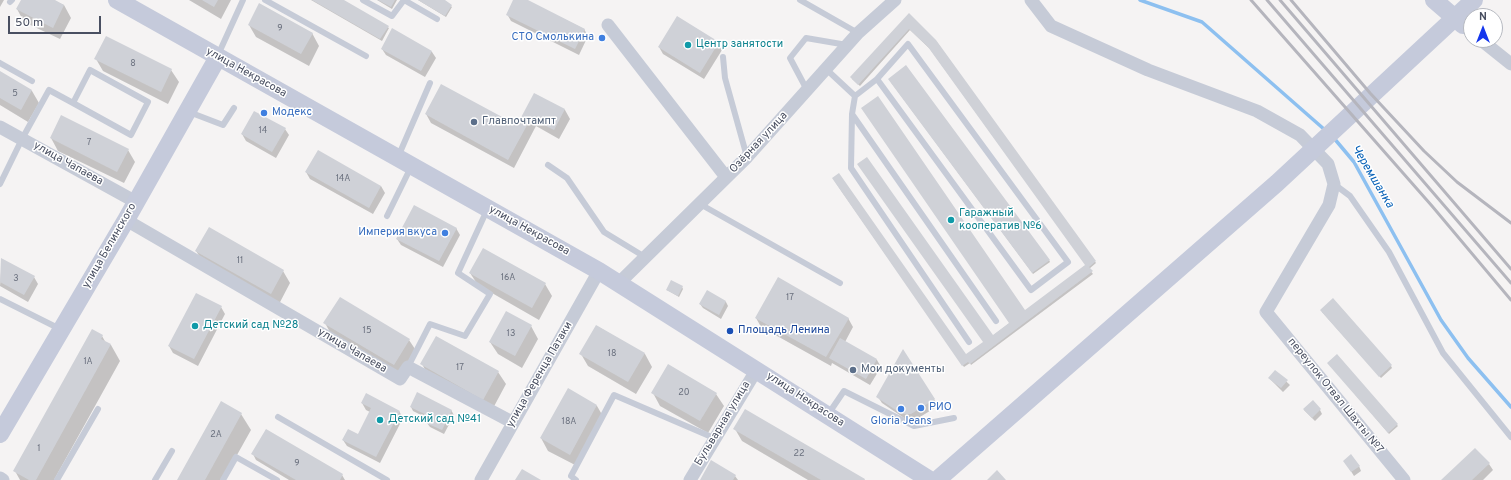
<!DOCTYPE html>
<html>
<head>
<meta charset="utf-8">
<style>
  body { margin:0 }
  #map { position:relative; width:1511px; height:480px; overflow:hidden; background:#f5f3f3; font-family:Overpass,sans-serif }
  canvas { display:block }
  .north { position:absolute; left:1463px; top:8px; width:40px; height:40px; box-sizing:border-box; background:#fff; border:1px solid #b6b9c0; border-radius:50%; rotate:0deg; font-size:11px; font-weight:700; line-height:16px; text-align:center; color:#494f61 }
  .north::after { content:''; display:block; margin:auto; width:14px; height:18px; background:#1537ed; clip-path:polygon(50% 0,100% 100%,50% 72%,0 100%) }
  .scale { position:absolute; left:8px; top:16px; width:93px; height:18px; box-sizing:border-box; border:2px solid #494f61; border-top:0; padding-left:5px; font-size:12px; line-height:14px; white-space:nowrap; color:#494f61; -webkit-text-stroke:3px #fff; paint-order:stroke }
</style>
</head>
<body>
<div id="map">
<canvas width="1511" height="480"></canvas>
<div class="north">N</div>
<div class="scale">50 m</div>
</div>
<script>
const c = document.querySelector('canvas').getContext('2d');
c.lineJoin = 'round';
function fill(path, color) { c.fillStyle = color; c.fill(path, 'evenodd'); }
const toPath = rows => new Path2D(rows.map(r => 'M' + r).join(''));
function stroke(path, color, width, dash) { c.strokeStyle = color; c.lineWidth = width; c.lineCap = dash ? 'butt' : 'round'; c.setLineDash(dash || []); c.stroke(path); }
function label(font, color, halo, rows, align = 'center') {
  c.font = font + ' Overpass,sans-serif'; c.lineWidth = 3; c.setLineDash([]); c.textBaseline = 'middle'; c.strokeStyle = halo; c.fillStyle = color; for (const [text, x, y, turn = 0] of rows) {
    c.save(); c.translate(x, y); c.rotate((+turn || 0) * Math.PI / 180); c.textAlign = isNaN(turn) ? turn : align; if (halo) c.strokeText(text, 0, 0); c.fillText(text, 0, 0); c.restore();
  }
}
fill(toPath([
  [0,0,4,0,0,7],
  [22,0,53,0,64,5,71,18,60,39,24,22,17,9],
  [189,0,231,0,221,19],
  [311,0,342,0,389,28,382,41],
  [377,0,397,0,392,9],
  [418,0,443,0,452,7,446,17],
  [515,0,526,0,584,29,588,36,579,55,511,21,507,14],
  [909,14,936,41,1096,263,1089,269,1093,274,971,365,970,363,964,367,833,179,966,356,1086,265,930,49,910,30,860,86,852,79],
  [249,25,312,33,319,46,309,66,256,37],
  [393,30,432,52,436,58,425,77,386,55,382,49],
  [718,43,722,50,704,79,663,54,659,47],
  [96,59,171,70,179,82,168,104,103,71],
  [0,72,32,91,39,103,28,122,0,105],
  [890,81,1049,260,1050,262,1033,274],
  [535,94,565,110,570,119,559,139,536,126,514,168,431,123,426,114,518,127],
  [285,129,289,135,276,158,246,141,242,134],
  [51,138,128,150,135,162,124,183,58,151],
  [306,172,381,186,385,193,373,214,310,179],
  [456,228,460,235,443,267,401,245,397,239],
  [196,251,283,271,290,283,278,306,204,263],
  [2,259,34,277,38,284,28,302,0,286],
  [470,273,545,284,552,296,539,320,478,285],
  [682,287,683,289,679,297,667,290],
  [707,292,726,302,728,306,721,319,703,308,700,304],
  [1333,300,1391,366,1392,368,1381,378,1322,312],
  [221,307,225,314,198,366,173,353,169,346],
  [756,318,848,318,853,327,845,342,877,360,881,367,870,385,832,363,831,366,761,327],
  [325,323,409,340,417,352,401,377,332,336],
  [531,326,538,339,522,368,498,354,490,342],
  [597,326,645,354,652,367,636,394,588,366,581,354],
  [102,336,106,343,111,345,120,361,54,480,20,480,15,471],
  [422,364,498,372,506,384,491,412,429,377],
  [1330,365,1397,425,1398,426,1389,434],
  [1275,371,1290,385,1283,392,1269,378],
  [568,390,597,406,604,418,577,466,548,451,541,438],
  [653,393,716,394,724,406,708,433,660,406],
  [878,397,934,399,938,406,915,420,907,420,882,403],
  [362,403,399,411,403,418,380,463,347,446,343,440,358,435,370,412,366,410],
  [411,407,451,410,454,415,444,434,430,427,427,423,429,419,413,411],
  [1304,410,1320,410,1322,414,1315,421],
  [241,414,251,430,223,480,179,480],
  [735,429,864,479,865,480,808,480,742,441],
  [266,430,342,475,345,480,289,480,256,460,253,454],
  [1489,464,1493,470,1483,480,1443,480],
  [1347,465,1359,466,1361,471,1354,476],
  [735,476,738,480,701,480]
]), '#0003');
stroke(toPath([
  [1140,0,1202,22,1325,130],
  [1333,137,1354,162,1441,320,1468,358,1511,407]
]), '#8dc0f0', 3.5);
fill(toPath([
  [21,0,55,0,64,5,53,28,16,9],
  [202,0,218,0,214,7],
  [312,0,344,0,389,26,380,39],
  [378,0,395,0,391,7],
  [418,0,445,0,452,5,445,16],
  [513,0,528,0,585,29,575,49,506,15],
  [259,3,313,33,301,54,248,25],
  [909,13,936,40,1096,261,1089,267,1093,271,970,364,968,362,962,366,832,178,839,173,966,354,983,342,857,164,867,157,993,335,1009,323,861,108,878,96,1025,310,1085,265,928,47,909,29,858,85,850,77],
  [677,16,719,42,700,73,658,47],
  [392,28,432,51,421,71,381,49],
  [106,36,172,69,161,92,94,59],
  [906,65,1050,260,1032,273,888,79],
  [0,71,32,90,21,110,0,98],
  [441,84,517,125,534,93,565,109,554,130,531,118,508,160,425,114],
  [254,111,286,128,272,152,241,134],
  [61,115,129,149,117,172,50,138],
  [318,150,381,186,369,208,305,172],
  [414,205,457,228,439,261,396,239],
  [209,227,284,270,271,294,195,251],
  [483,248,546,283,532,308,469,273],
  [1,258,35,276,24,295,0,282],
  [778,277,849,318,826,357,755,318],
  [671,280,683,286,678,296,666,290],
  [707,290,726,301,719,315,699,304],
  [196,293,222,306,194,359,168,346],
  [340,297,410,339,394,365,323,323],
  [1333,298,1392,365,1379,377,1320,310],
  [506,311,532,325,515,356,489,342],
  [596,325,645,353,628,382,579,354],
  [92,329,103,335,101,339,111,344,36,480,29,480,13,471],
  [436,336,499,371,483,400,420,364],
  [840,338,877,359,866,379,829,358],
  [903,349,935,399,911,414,902,414,876,397],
  [1337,354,1398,424,1388,433,1327,363],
  [668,364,717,393,700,421,651,393],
  [1275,370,1288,380,1281,388,1268,378],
  [568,388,597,405,570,455,540,438],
  [417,392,452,410,442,430,426,423,429,416,410,407],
  [366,393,400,411,376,457,342,440,348,429,358,434,371,408,361,403],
  [1313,400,1321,409,1312,418,1303,409],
  [221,401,242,413,205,480,177,480],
  [745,409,865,479,864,480,821,480,733,429],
  [266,429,343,474,340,480,296,480,251,454],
  [1475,448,1490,463,1472,480,1441,480],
  [1351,454,1360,466,1351,472,1343,461],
  [711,460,736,475,733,480,700,480],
  [522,469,541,480,515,480],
  [997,470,1006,480,987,480]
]), '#cfd1d7');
stroke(toPath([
  [265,0,366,56],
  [363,0,392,16,404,0],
  [404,0,437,19],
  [800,0,858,33],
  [10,2,12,0],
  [218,55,243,0],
  [723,57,725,78,747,157],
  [0,63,32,81],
  [826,69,855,96,852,114,996,321],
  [807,90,790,58,806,38,847,45],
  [855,96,877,79,908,44,1068,262,1031,290,877,79],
  [189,112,223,125,234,108],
  [852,114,851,168,969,342],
  [398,157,430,83],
  [548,165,567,178,604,232,645,257],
  [0,184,22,139,49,90,73,103,90,70,148,102,131,135,73,103],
  [1334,184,1350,196,1389,252,1443,353,1511,437],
  [700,204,840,283],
  [387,216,411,167],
  [0,299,60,329],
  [408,367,430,324,465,336,490,294,458,273,487,210],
  [829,413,844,391,914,426,954,418],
  [278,417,387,480],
  [57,480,98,409],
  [155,480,172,451],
  [223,480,236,457,277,480],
  [576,480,571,476,614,395,714,438]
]), '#c6cbd7', 6);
stroke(toPath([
  [1031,0,1051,26,1148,70,1257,111,1300,135,1328,164,1334,184,1329,205,1266,312,1404,480],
  [608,25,726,177],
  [1481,40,1511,64],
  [0,127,136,202],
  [126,220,400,379,408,367,512,422],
  [619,283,747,157,858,33,895,0],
  [0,478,3,480],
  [481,480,599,271],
  [690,480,757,369]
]), '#c6cbd7', 13);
stroke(toPath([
  [117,0,599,271,930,480],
  [1434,0,1463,25],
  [0,434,126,220,218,57],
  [937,480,1277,183,1474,0]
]), '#c5cadb', 18);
stroke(toPath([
  [1251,0,1432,206,1511,300],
  [1267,0,1511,283],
  [1280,0,1511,269],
  [1291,0,1370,93,1424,151,1457,182,1511,223]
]), '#b5b5bd', 3);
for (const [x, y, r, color] of [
  [602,38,4,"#3f7fe0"],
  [688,45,4,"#0f9aa8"],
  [264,113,4,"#3f7fe0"],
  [474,122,4,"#5c6f8a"],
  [951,220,4,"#0f9aa8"],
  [445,233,4,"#3f7fe0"],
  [195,326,4,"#0f9aa8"],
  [730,331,4,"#1a4fb4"],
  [853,370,4,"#5c6f8a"],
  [921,408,4,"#3f7fe0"],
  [901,409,4,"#3f7fe0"],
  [380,420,4,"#0f9aa8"]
]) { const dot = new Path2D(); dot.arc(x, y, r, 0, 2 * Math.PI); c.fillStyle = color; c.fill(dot); stroke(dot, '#fff', 1.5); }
label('9px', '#6a707e', null, [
  ["9",280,29],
  ["8",133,64],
  ["5",15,94],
  ["14",263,131],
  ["7",89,143],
  ["14А",343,179],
  ["11",240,261],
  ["16А",508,278],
  ["3",16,279],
  ["17",790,298],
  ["15",367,331],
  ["13",511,334],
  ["18",612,354],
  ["1А",88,362],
  ["17",460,368],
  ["20",684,393],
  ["18А",569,422],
  ["2А",216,435],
  ["1",39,449],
  ["22",799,454],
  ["9",297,464]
]);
label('11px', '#366cbe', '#fff', [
  ["СТО Смолькина",594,38],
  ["Модекс",272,113,"left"],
  ["Империя вкуса",437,233],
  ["РИО",929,408,"left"],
  ["Gloria Jeans",901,422,"center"]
], 'right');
label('11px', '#0d838f', '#fff', [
  ["Центр занятости",696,45],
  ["Гаражный",959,214],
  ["кооператив №6",959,227],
  ["Детский сад №28",203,326],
  ["Детский сад №41",388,420]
], 'left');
label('11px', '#494f61', '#fff', [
  ["улица Некрасова",246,73,29],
  ["Озёрная улица",759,143,-47],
  ["улица Чапаева",68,164,29],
  ["улица Некрасова",529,231,29],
  ["улица Белинского",110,246,-60],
  ["улица Чапаева",352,351,30],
  ["улица Ференца Патаки",540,375,-60],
  ["переулок Отвал Шахты №7",1335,396,51],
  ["улица Некрасова",805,400,33],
  ["Бульварная улица",723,424,-59]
]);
label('11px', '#4e5e75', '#fff', [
  ["Главпочтампт",482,122],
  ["Мои документы",861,370]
], 'left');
label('11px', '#164399', '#fff', [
  ["Площадь Ленина",738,331]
], 'left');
label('italic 12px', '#0761b7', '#fff', [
  ["Черемшанка",1372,177,59]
]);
</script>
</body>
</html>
